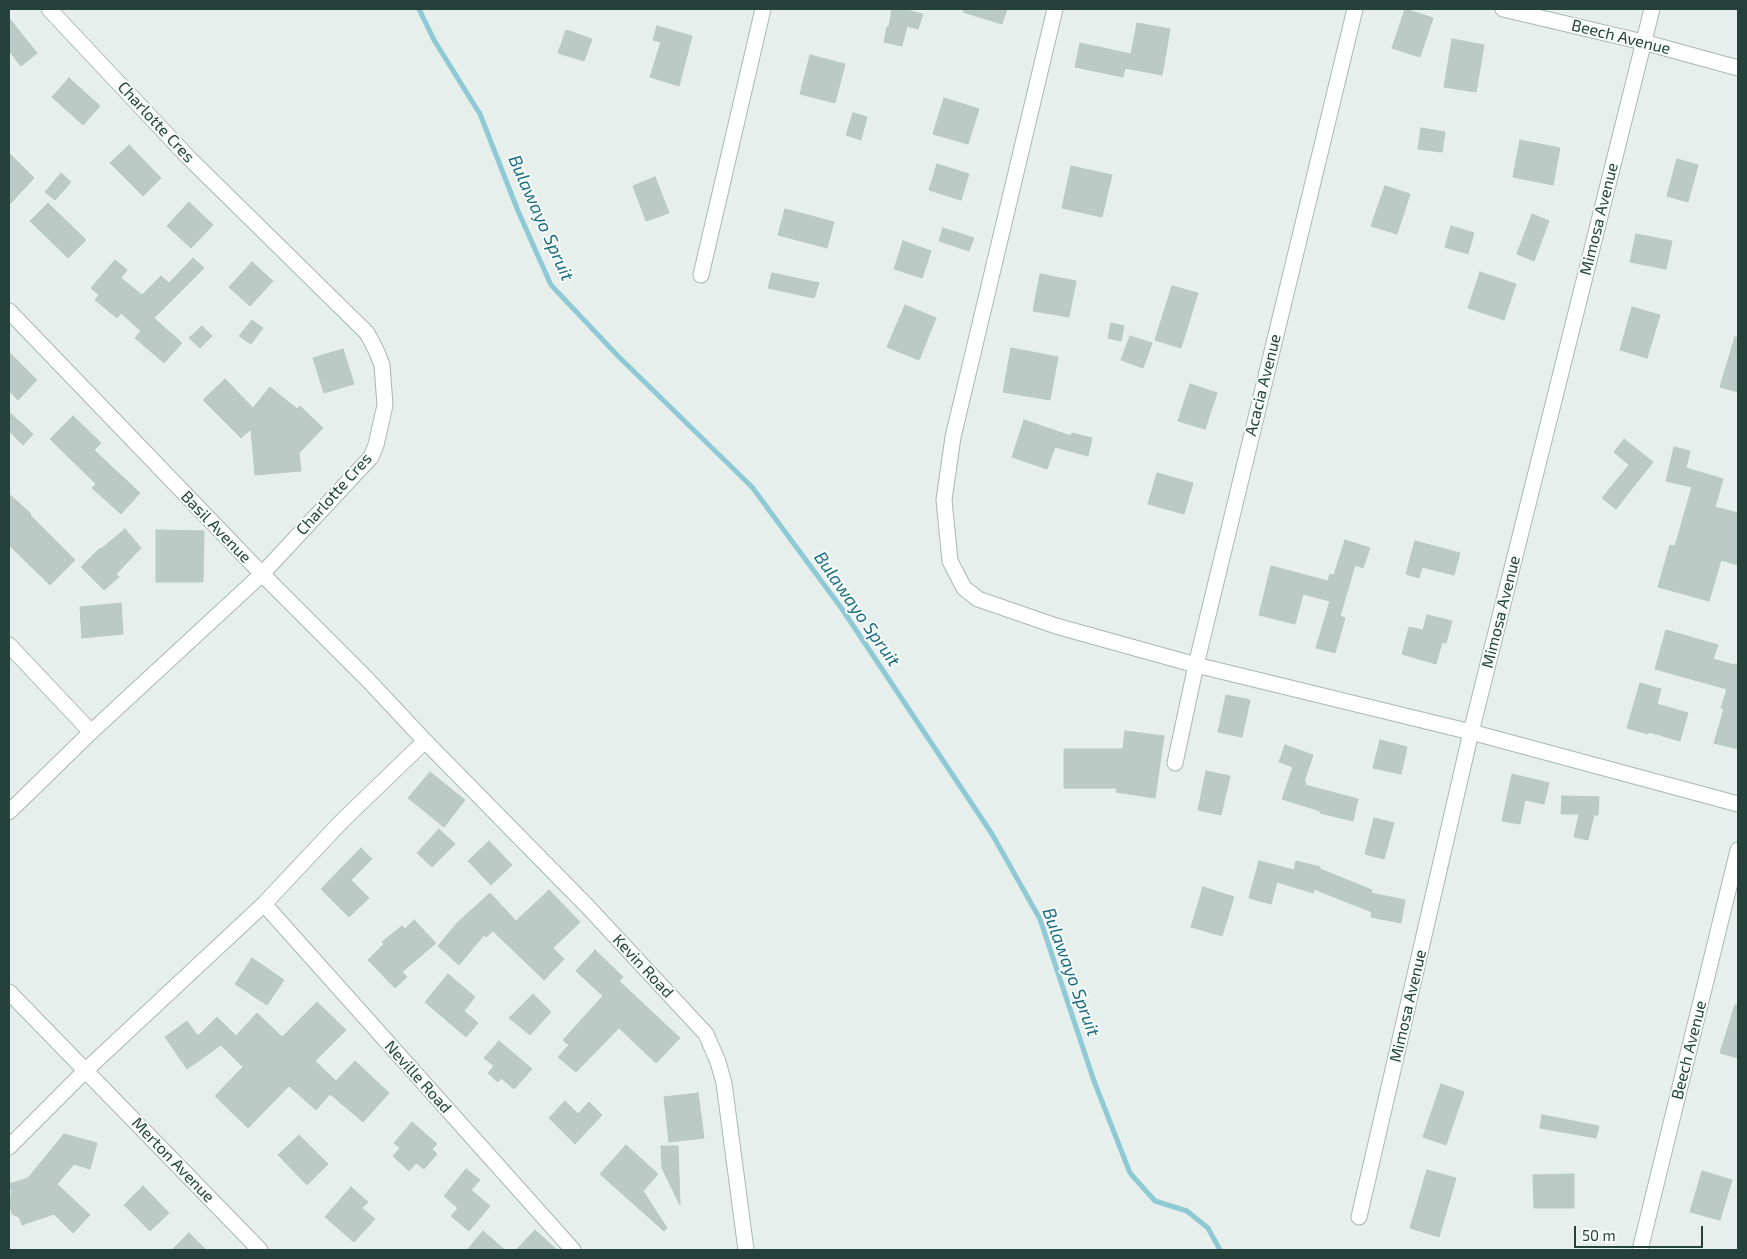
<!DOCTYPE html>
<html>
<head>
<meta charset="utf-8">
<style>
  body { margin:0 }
  #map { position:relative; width:1747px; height:1259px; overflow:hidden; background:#e6efeb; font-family:"Exo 2",sans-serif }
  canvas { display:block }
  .frame { position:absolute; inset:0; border:10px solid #24423a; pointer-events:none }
  .scale { position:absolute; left:1574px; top:1226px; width:129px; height:22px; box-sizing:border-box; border:2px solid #24423a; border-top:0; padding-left:6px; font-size:15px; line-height:18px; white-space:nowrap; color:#24423a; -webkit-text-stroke:4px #f7fbf9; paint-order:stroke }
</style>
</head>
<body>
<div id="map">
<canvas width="1747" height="1259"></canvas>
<div class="frame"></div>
<div class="scale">50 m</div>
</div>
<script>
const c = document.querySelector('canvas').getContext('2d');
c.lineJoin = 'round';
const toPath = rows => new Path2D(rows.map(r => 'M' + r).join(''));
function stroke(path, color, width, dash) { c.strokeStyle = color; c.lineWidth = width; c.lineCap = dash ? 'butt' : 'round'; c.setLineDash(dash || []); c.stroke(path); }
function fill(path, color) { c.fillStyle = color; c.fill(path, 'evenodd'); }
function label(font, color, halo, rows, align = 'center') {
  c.font = font + ' "Exo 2",sans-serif'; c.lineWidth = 4; c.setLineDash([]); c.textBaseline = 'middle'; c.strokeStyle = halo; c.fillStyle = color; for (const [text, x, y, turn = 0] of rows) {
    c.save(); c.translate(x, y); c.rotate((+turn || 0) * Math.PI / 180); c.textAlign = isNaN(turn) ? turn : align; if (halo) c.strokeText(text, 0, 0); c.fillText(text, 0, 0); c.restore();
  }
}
stroke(toPath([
  [419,9,434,40,480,114,518,211,551,285,618,356,752,487,842,609,992,834,1040,919,1094,1081,1130,1173,1155,1201,1187,1211,1208,1228,1220,1250]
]), '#8ec9d4', 5);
const building = toPath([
  [892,9,903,9,923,14,918,29,907,26,902,46,884,42,887,27,889,27,892,9],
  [964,9,1007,9,1002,24,963,12,964,9],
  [1405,9,1433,18,1420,57,1392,48,1405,9],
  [9,18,37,53,21,66,9,51,9,18],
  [1137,23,1170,29,1162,75,1125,68,1123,77,1075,67,1080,43,1131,54,1137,23],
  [657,26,692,36,679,86,650,77,661,42,653,40,657,26],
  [566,30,592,39,584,61,558,53,566,30],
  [1452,39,1484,45,1476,92,1444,87,1452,39],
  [810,55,845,64,835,103,800,94,810,55],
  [69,78,100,106,83,125,52,97,69,78],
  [944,98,979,109,968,144,933,134,944,98],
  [853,113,867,117,861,140,846,135,853,113],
  [1421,128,1445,132,1442,152,1418,149,1421,128],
  [1520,140,1560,148,1553,185,1513,177,1520,140],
  [129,145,161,178,143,196,110,163,129,145],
  [9,153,34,178,9,205,9,153],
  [1677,159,1698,165,1688,202,1667,196,1677,159],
  [937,164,969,174,961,200,929,190,937,164],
  [1071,166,1112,175,1102,217,1062,208,1071,166],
  [61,173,71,182,55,200,45,192,61,173],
  [655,177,669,213,646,221,633,186,655,177],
  [1385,186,1410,194,1397,234,1371,226,1385,186],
  [189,202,213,225,191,248,167,226,189,202],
  [48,203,86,240,68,258,30,221,48,203],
  [785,209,834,222,827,248,778,235,785,209],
  [1532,214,1549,221,1534,261,1517,254,1532,214],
  [1451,226,1474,233,1468,254,1445,247,1451,226],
  [943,228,974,238,969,251,939,241,943,228],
  [1636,234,1672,241,1666,269,1630,262,1636,234],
  [903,241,931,251,922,278,894,269,903,241],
  [193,258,204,268,154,318,182,343,164,363,135,338,141,331,121,313,117,318,95,300,99,295,91,288,115,260,127,270,121,278,142,295,161,276,169,283,193,258],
  [252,262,273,281,250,306,229,287,252,262],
  [1480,272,1516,284,1504,320,1468,308,1480,272],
  [772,273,819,283,814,298,768,288,772,273],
  [1040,274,1076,281,1069,317,1033,311,1040,274],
  [1172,286,1198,293,1181,348,1155,340,1172,286],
  [905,305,936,318,919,360,887,347,905,305],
  [1632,307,1660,315,1647,358,1620,350,1632,307],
  [252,320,263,328,251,344,239,336,252,320],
  [1111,323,1124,326,1121,341,1108,338,1111,323],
  [202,326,212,336,200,348,189,338,202,326],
  [1130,336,1152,343,1143,368,1121,360,1130,336],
  [1735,337,1738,338,1738,392,1720,387,1735,337],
  [1011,348,1058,357,1050,400,1003,392,1011,348],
  [343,349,354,384,324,393,313,358,343,349],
  [9,352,37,380,18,400,9,391,9,352],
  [225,379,253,408,270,387,297,409,300,406,323,428,299,453,301,471,255,475,251,429,241,438,203,400,225,379],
  [1190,384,1217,393,1205,429,1178,421,1190,384],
  [9,412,33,434,23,445,9,431,9,412],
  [73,416,101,443,94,450,140,493,121,514,92,488,96,484,50,439,73,416],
  [1024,420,1071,436,1072,433,1092,438,1088,456,1055,447,1047,469,1012,457,1024,420],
  [1624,439,1653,462,1616,509,1602,498,1629,465,1614,452,1624,439],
  [1674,447,1690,451,1686,468,1723,479,1715,507,1738,513,1738,565,1721,560,1709,601,1658,587,1670,545,1675,546,1692,487,1666,481,1674,447],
  [1157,473,1193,483,1184,514,1148,504,1157,473],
  [9,494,31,514,30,515,75,560,50,585,9,545,9,494],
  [125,529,141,548,116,574,119,577,104,590,81,567,100,548,101,549,125,529],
  [156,530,204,531,203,582,156,582,156,530],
  [1345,540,1370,548,1363,568,1355,565,1340,616,1345,618,1335,653,1316,648,1330,601,1303,594,1295,624,1259,615,1271,566,1328,581,1330,574,1334,575,1345,540],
  [1415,541,1460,553,1454,575,1422,567,1419,578,1406,574,1415,541],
  [121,603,123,634,82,638,80,607,121,603],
  [1427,615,1452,621,1446,643,1442,642,1436,664,1402,654,1409,627,1423,630,1427,615],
  [1666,630,1718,645,1713,659,1734,665,1735,664,1738,664,1738,749,1714,743,1724,709,1721,708,1727,689,1655,669,1666,630],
  [1640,683,1661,689,1657,704,1688,713,1680,741,1649,732,1648,734,1627,728,1640,683],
  [1226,695,1250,700,1242,737,1218,732,1226,695],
  [1125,731,1164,736,1155,798,1116,792,1117,788,1064,788,1064,749,1123,749,1125,731],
  [1380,740,1407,747,1401,774,1373,768,1380,740],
  [1285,745,1313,755,1304,782,1306,782,1305,785,1358,799,1353,821,1320,813,1320,811,1282,799,1293,767,1279,762,1285,745],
  [1206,771,1230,776,1221,815,1198,810,1206,771],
  [430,772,465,800,444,827,408,798,430,772],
  [1512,774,1549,783,1544,804,1525,800,1520,824,1502,821,1512,774],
  [1562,796,1599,797,1598,815,1594,815,1588,840,1574,837,1579,814,1561,814,1562,796],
  [1374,818,1394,823,1384,859,1365,854,1374,818],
  [439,829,455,844,432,867,417,853,439,829],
  [489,841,512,865,491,885,468,861,489,841],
  [361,848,372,859,351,880,369,898,349,917,321,889,361,848],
  [1259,861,1294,870,1296,861,1320,867,1320,869,1372,890,1371,893,1405,900,1401,923,1371,917,1372,912,1314,889,1313,893,1277,882,1271,904,1249,898,1259,861],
  [1203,887,1234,897,1222,936,1191,927,1203,887],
  [549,890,580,922,553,948,564,959,544,980,493,931,486,937,484,935,459,965,438,946,457,923,490,893,516,921,549,890],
  [414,920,436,943,402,972,407,977,395,988,368,960,384,944,382,942,402,926,405,929,414,920],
  [595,950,623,977,619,981,680,1038,656,1063,619,1028,576,1072,558,1057,569,1045,563,1040,603,996,576,971,595,950],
  [252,958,284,980,267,1005,235,984,252,958],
  [448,974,475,997,464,1011,478,1023,466,1037,425,1002,448,974],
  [533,994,551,1012,530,1035,509,1018,533,994],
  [317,1002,346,1030,315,1061,336,1081,355,1061,389,1093,363,1122,330,1094,316,1110,289,1086,248,1128,215,1096,243,1067,221,1045,187,1069,165,1037,187,1021,198,1036,217,1017,236,1036,257,1013,282,1037,317,1002],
  [1735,1005,1738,1006,1738,1058,1720,1053,1735,1005],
  [499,1041,532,1069,514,1089,501,1078,498,1082,488,1073,494,1066,484,1058,499,1041],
  [1441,1084,1464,1092,1446,1145,1423,1137,1441,1084],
  [698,1093,704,1138,669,1142,664,1097,698,1093],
  [565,1101,578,1114,589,1102,602,1115,575,1144,549,1118,565,1101],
  [1542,1115,1599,1126,1596,1138,1540,1128,1542,1115],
  [412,1122,437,1144,432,1149,437,1154,424,1169,416,1163,409,1171,393,1156,400,1148,394,1143,412,1122],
  [64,1134,97,1143,90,1169,74,1164,57,1184,90,1215,73,1233,54,1214,22,1225,19,1217,12,1214,9,1201,12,1192,9,1184,28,1178,64,1134],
  [299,1135,328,1164,307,1185,278,1155,299,1135],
  [626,1145,658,1174,643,1191,667,1228,664,1231,600,1174,626,1145],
  [661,1146,678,1146,680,1205,662,1168,661,1146],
  [466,1169,480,1180,471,1190,490,1206,469,1231,451,1216,458,1208,444,1196,466,1169],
  [1427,1170,1456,1178,1439,1237,1410,1228,1427,1170],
  [1702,1171,1732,1180,1720,1220,1690,1212,1702,1171],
  [1574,1174,1574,1208,1534,1208,1533,1175,1574,1174],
  [143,1186,169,1213,150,1231,124,1205,143,1186],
  [351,1187,368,1202,362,1208,375,1219,354,1242,325,1217,351,1187],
  [535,1230,557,1250,516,1250,535,1230],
  [483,1231,505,1250,467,1250,483,1231],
  [189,1233,206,1250,172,1250,189,1233]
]);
fill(building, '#bbcac4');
stroke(building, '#b8c9c2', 1);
const street = toPath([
  [1055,9,953,437,944,500,950,561,964,588,978,599,1056,626,1196,665,1471,732,1738,804],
  [1503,9,1643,42,1738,68],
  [701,275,763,9],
  [9,311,262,574,368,680,425,741,588,907,706,1034,718,1062,724,1083,746,1250],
  [9,645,91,732],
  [1175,763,1196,665,1355,9],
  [9,812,91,732,262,574,371,457,376,445,385,405,382,365,376,350,367,333,188,157,49,9],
  [264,904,573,1250],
  [9,992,260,1250],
  [9,1147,86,1070,264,904,341,822,425,741],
  [1359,1217,1471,732,1652,9],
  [1640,1250,1738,850]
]);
stroke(street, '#a8b8b2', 17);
stroke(street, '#fff', 15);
label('16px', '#24423a', '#f7fbf9', [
  ["Beech Avenue",1621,37,14],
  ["Charlotte Cres",156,122,47],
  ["Mimosa Avenue",1599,219,-76],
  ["Acacia Avenue",1263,385,-76],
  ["Charlotte Cres",334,494,-48],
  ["Basil Avenue",216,527,46],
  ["Mimosa Avenue",1501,612,-76],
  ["Kevin Road",643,966,47],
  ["Mimosa Avenue",1408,1006,-77],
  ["Beech Avenue",1689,1050,-76],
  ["Neville Road",418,1077,48],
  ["Merton Avenue",173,1160,46]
]);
label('italic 18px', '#1c6f80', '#f7fbf9', [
  ["Bulawayo Spruit",541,218,66],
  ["Bulawayo Spruit",857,609,55],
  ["Bulawayo Spruit",1071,972,70]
]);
</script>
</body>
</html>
